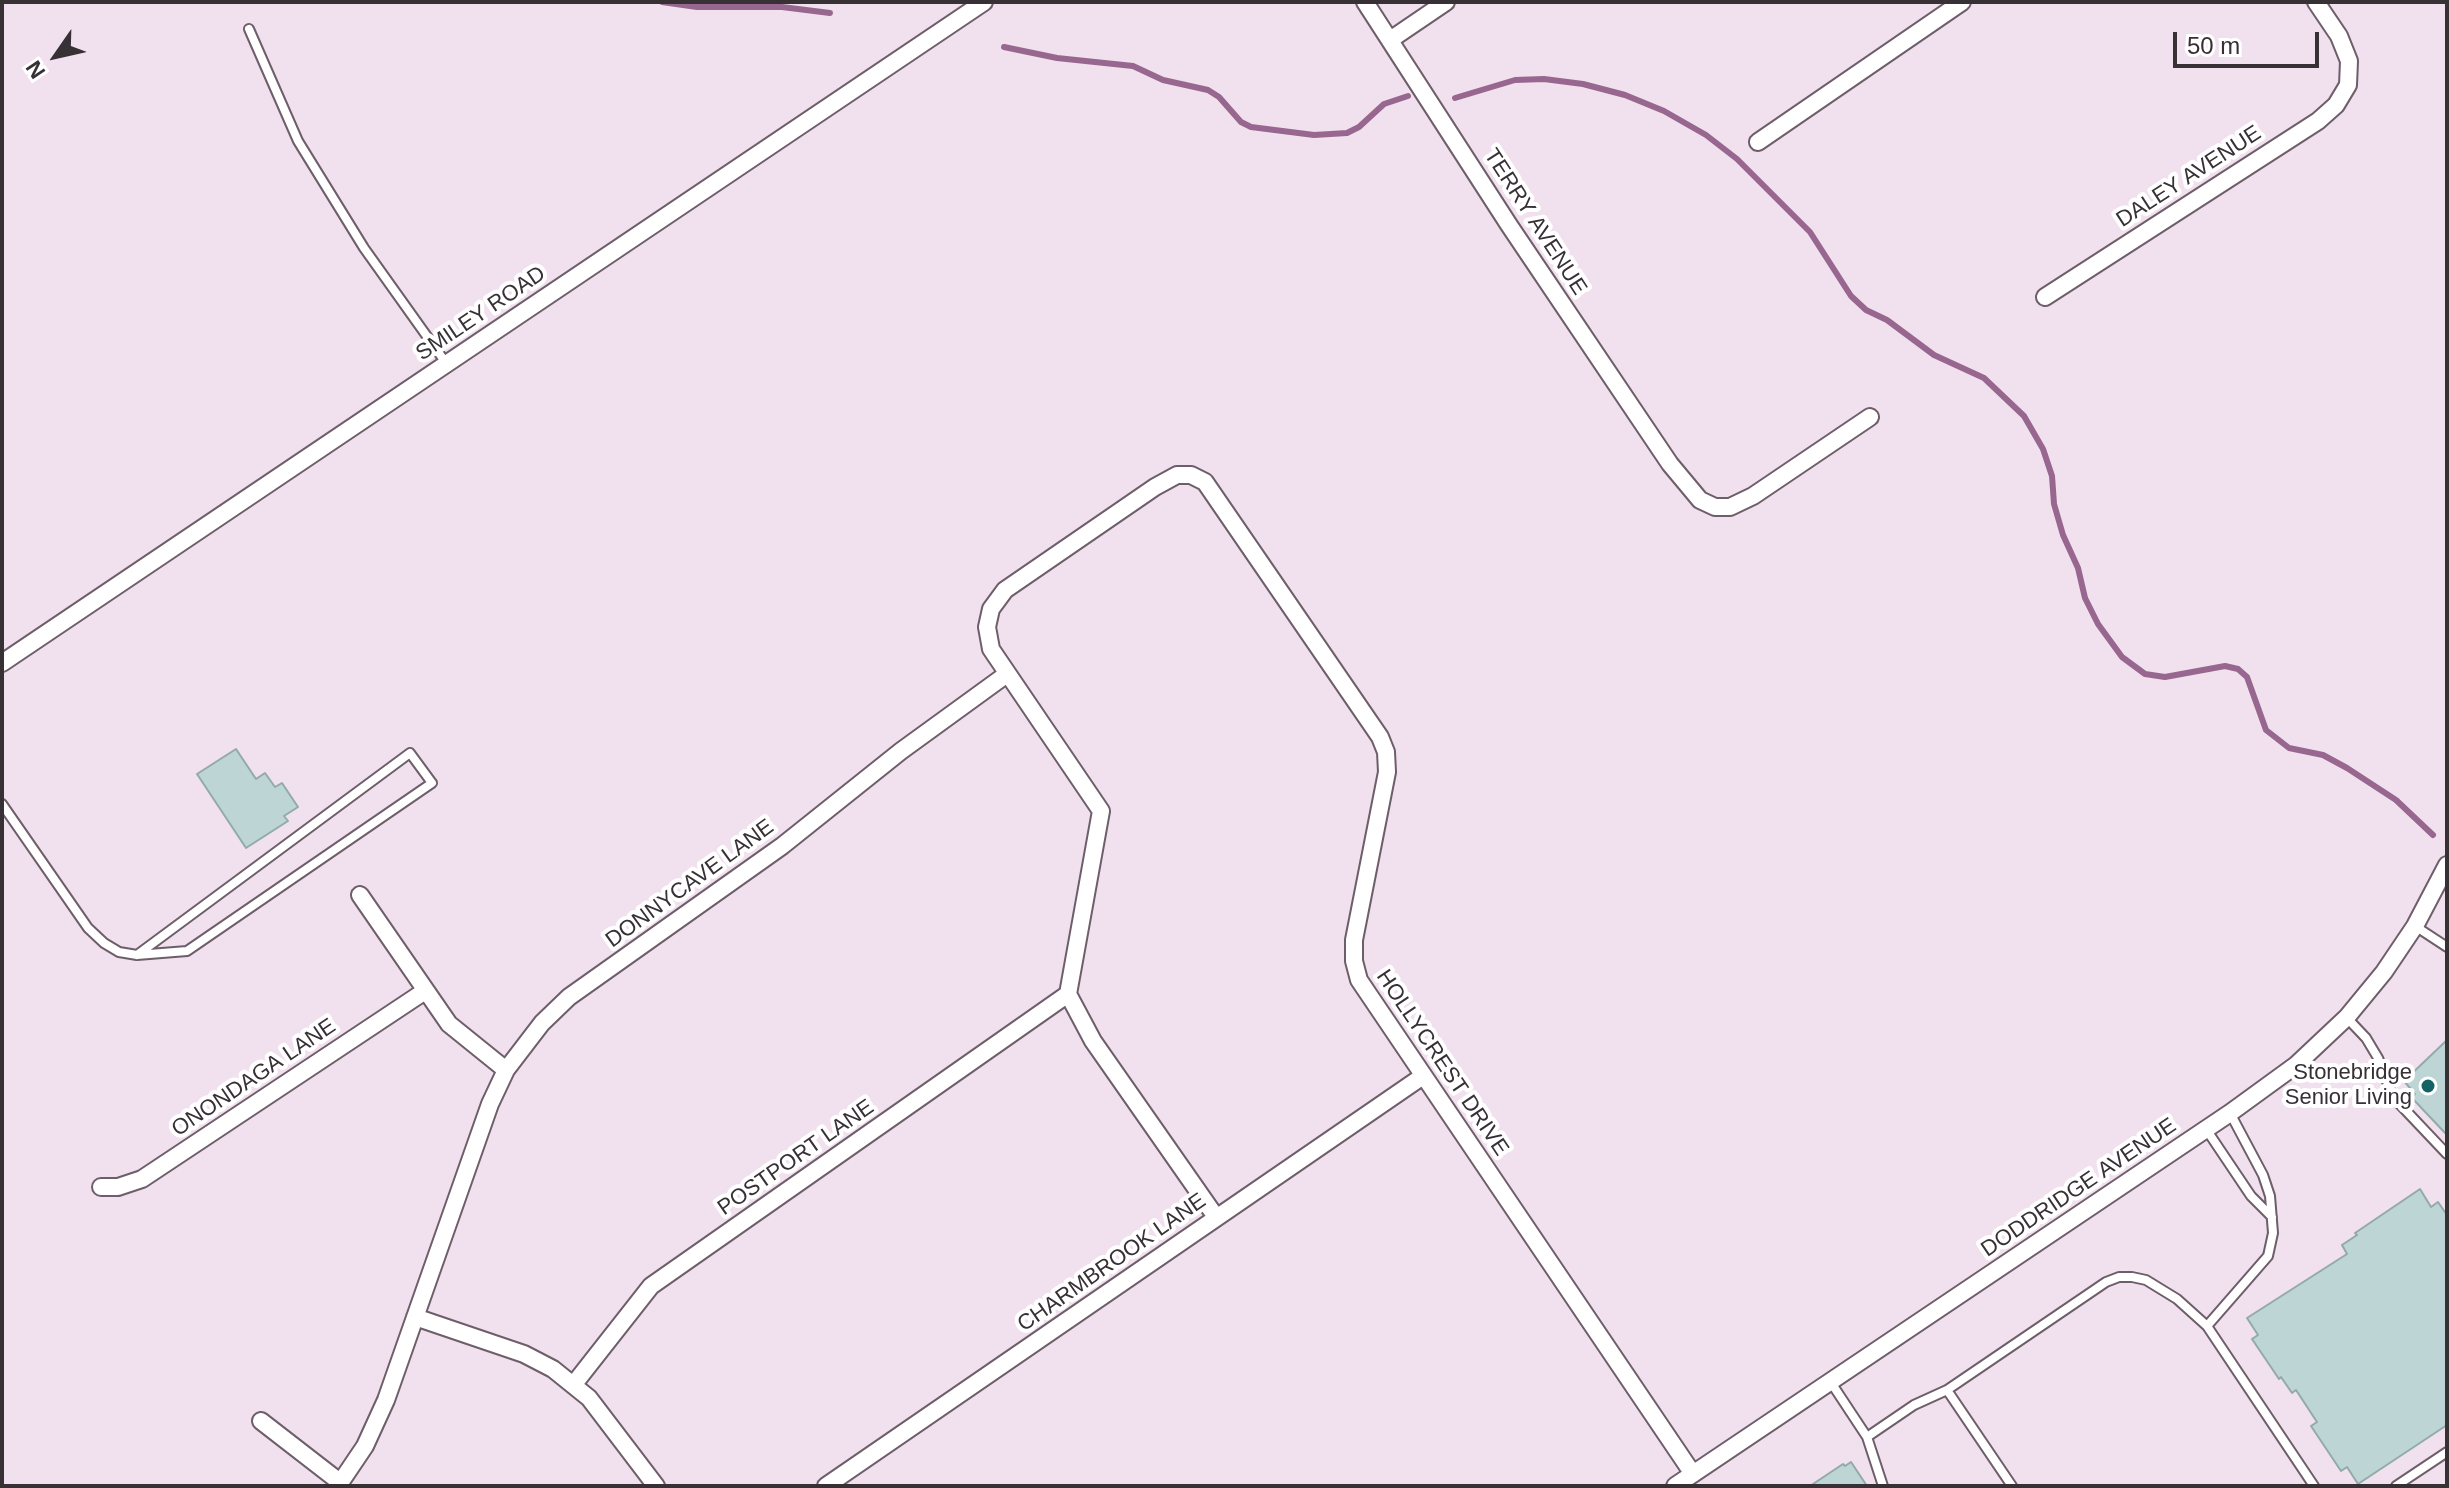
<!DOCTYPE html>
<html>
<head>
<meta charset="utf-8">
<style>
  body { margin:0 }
  #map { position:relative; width:2449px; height:1488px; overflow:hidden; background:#f1e0ed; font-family:Arial,sans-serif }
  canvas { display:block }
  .frame { position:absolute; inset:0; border:4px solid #373136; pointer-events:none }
  .north { position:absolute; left:16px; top:16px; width:80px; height:80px; -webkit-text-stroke:6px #fff; paint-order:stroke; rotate:236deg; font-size:22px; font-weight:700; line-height:32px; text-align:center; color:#373136 }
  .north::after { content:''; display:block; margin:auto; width:28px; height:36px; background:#373136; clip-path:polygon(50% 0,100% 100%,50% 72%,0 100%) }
  .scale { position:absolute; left:2173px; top:32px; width:146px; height:36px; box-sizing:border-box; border:4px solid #373136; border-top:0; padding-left:10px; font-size:24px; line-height:28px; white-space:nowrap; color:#373136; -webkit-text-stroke:6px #fff; paint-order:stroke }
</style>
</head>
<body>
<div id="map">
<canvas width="2449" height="1488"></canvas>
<div class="frame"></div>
<div class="north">N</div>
<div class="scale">50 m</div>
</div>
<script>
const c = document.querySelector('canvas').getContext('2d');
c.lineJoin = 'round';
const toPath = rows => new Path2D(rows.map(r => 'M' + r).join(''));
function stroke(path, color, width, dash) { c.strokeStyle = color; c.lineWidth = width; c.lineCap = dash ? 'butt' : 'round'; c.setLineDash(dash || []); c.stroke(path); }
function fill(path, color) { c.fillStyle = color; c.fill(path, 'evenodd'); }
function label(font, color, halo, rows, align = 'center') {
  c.font = font + ' Arial,sans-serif'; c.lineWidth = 8; c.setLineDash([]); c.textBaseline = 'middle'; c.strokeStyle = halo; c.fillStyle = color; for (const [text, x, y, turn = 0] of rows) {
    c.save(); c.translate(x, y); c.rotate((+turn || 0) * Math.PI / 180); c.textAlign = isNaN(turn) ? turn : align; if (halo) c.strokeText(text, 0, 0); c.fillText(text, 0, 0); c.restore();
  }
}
stroke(toPath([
  [662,2,697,7,782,7,830,13],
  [1004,47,1057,58,1133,66,1163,80,1208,90,1219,97,1241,122,1251,127,1314,135,1347,133,1359,127,1384,104,1408,96],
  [1455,98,1515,80,1544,79,1583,84,1625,95,1664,111,1706,135,1737,159,1810,232,1851,296,1866,310,1887,320,1934,355,1984,378,2024,416,2043,449,2052,476,2054,504,2063,535,2078,568,2085,598,2098,624,2122,657,2145,674,2165,677,2225,666,2238,669,2247,677,2266,730,2289,748,2323,755,2347,768,2396,800,2433,835]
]), '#98678f', 6);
const building = toPath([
  [236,749,256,779,265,773,275,787,282,783,298,807,284,816,288,821,246,848,197,774,236,749],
  [2447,1040,2447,1135,2412,1098,2415,1094,2404,1081,2447,1040],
  [2420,1189,2431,1207,2438,1202,2447,1215,2447,1425,2358,1484,2347,1467,2341,1471,2311,1426,2317,1422,2296,1390,2292,1393,2281,1377,2279,1379,2252,1339,2258,1335,2247,1318,2347,1254,2342,1245,2357,1235,2355,1233,2420,1189],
  [1851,1462,1867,1486,1810,1486,1843,1464,1845,1466,1851,1462]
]);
fill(building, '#bdd5d5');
stroke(building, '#93aaab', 2);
const service = toPath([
  [249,29,298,141,364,248,446,363],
  [2,804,88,928,104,943,119,952,137,955,187,951,432,783,410,753,137,955],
  [2415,926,2447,947],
  [2347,1018,2366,1038,2378,1058,2393,1097,2447,1154],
  [2230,1113,2263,1175,2270,1196,2273,1233,2268,1256,2207,1326,2314,1486],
  [2206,1129,2251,1196,2272,1217],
  [1830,1381,1867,1437,1914,1405,1947,1390,2106,1282,2119,1277,2132,1277,2146,1280,2177,1299,2207,1326],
  [1947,1390,2012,1486],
  [1867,1437,1883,1486],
  [2396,1486,2447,1452]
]);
const minor = toPath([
  [1365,2,1509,225,1670,464,1700,500,1715,507,1730,507,1753,496,1870,417],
  [1390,40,1446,2],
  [1758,142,1962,2],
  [2045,297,2318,121,2336,105,2348,85,2349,61,2339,36,2316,2],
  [2,663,984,2],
  [360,895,449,1024,506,1070],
  [101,1187,118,1187,142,1179,425,991],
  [1216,1217,1093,1041,1068,994,1101,811,991,649,987,627,991,609,1005,590,1155,487,1177,475,1191,475,1205,482,1380,737,1386,752,1387,772,1354,940,1354,961,1359,980,1693,1474],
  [415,1317,524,1354,553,1369,589,1398,656,1486],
  [574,1384,651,1286,1068,994],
  [261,1421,341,1483],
  [338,1486,365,1446,386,1400,490,1104,506,1070,542,1023,569,997,782,846,901,751,1007,674],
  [826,1486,1423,1076],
  [1675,1486,2230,1113,2296,1065,2347,1017,2384,972,2415,926,2447,865]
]);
stroke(service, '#6d5e69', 12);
stroke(minor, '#6d5e69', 20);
stroke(service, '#fff', 8);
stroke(minor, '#fff', 16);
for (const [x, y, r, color] of [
  [2428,1086,8,"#136365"]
]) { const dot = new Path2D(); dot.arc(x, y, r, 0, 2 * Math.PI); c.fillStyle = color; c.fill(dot); stroke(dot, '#fff', 3); }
label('22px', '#373136', '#fff', [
  ["DALEY AVENUE",2189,177,-33],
  ["TERRY AVENUE",1535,222,57],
  ["SMILEY ROAD",481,314,-34],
  ["DONNYCAVE LANE",690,884,-36],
  ["HOLLYCREST DRIVE",1442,1063,56],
  ["ONONDAGA LANE",254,1078,-34],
  ["POSTPORT LANE",796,1158,-35],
  ["DODDRIDGE AVENUE",2079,1188,-34],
  ["CHARMBROOK LANE",1112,1263,-35]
]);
label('22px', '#373136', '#fff', [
  ["Stonebridge",2412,1073],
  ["Senior Living",2412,1098]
], 'right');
</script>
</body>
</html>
